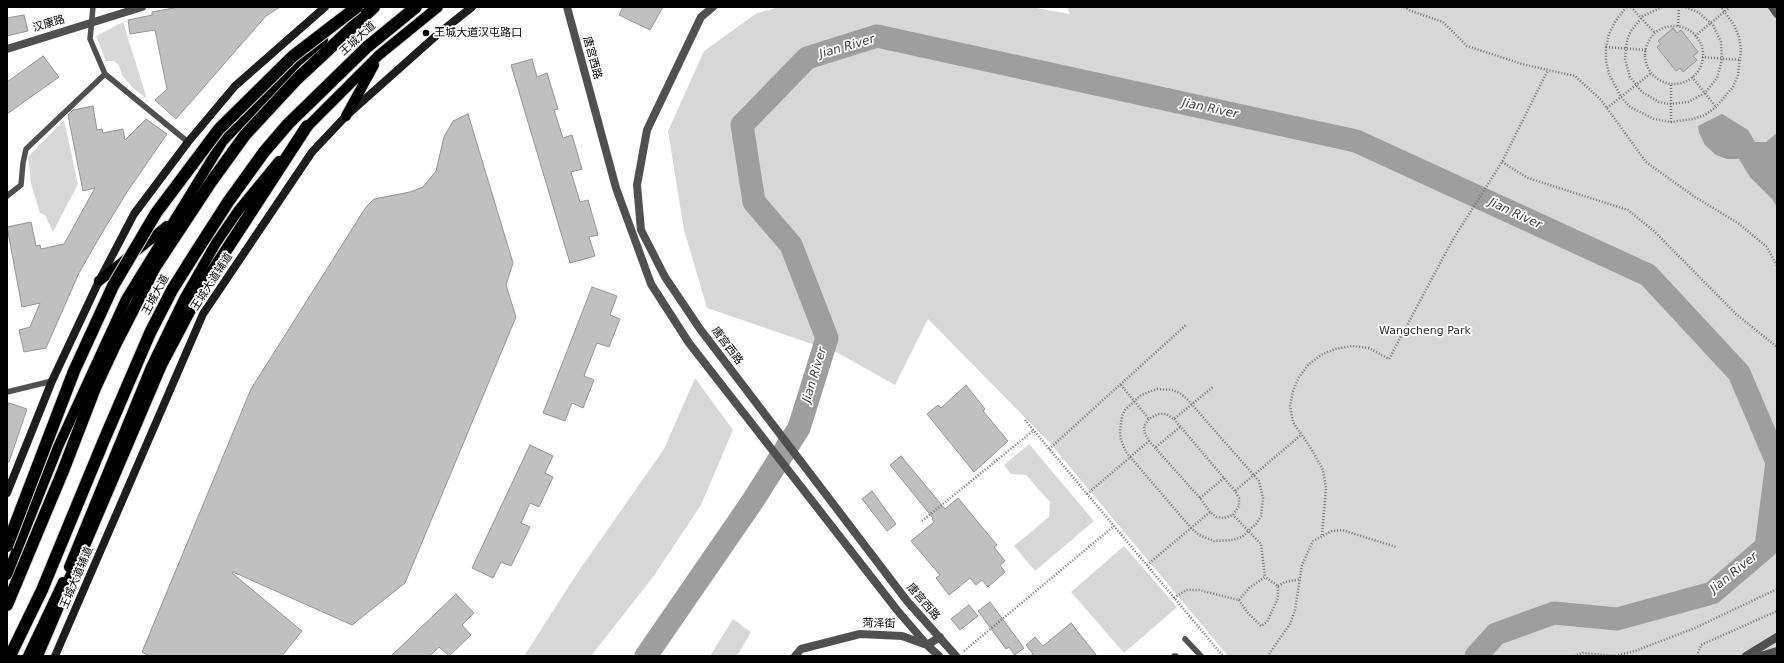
<!DOCTYPE html>
<html>
<head>
<meta charset="utf-8">
<style>
  body { margin:0 }
  #map { position:relative; width:1784px; height:663px; overflow:hidden; background:#fff; font-family:"DejaVu Sans",sans-serif }
  canvas { display:block }
  .frame { position:absolute; inset:0; border:8px solid #000; pointer-events:none }
</style>
</head>
<body>
<div id="map">
<canvas width="1784" height="663"></canvas>
<div class="frame"></div>
</div>
<script>
const c = document.querySelector('canvas').getContext('2d');
c.lineJoin = 'round';
function fill(path, color) { c.fillStyle = color; c.fill(path, 'evenodd'); }
const toPath = rows => new Path2D(rows.map(r => 'M' + r).join(''));
function stroke(path, color, width, dash) { c.strokeStyle = color; c.lineWidth = width; c.lineCap = dash ? 'butt' : 'round'; c.setLineDash(dash || []); c.stroke(path); }
function label(font, color, halo, rows, align = 'center') {
  c.font = font + ' "DejaVu Sans","Noto Sans SC",sans-serif'; c.lineWidth = 3.5; c.setLineDash([]); c.textBaseline = 'middle'; c.strokeStyle = halo; c.fillStyle = color; for (const [text, x, y, turn = 0] of rows) {
    c.save(); c.translate(x, y); c.rotate((+turn || 0) * Math.PI / 180); c.textAlign = isNaN(turn) ? turn : align; if (halo) c.strokeText(text, 0, 0); c.fillText(text, 0, 0); c.restore();
  }
}
fill(toPath([
  [780,7,1031,7,1070,14,1067,7,1777,7,1777,656,1228,656,1049,442,928,319,895,385,838,353,707,308,684,230,668,131,704,51,757,13],
  [123,22,147,99,133,88,122,75,119,65,114,61,106,61,96,36],
  [64,120,78,184,53,232,45,215,40,213,31,184,28,157],
  [695,378,733,430,701,505,653,577,591,656,524,656,578,572,664,449],
  [1029,444,1094,521,1035,571,1014,546,1049,517,1050,502,1026,475,1011,474,1004,465],
  [1124,546,1177,607,1124,653,1071,592],
  [733,619,751,632,737,656,710,656]
]), '#d7d7d7');
fill(toPath([
  [1722,114,1748,130,1755,142,1766,142,1777,133,1777,207,1772,199,1750,177,1739,159,1727,159,1716,155,1705,145,1699,133,1698,126]
]), '#9e9e9e');
stroke(toPath([
  [646,656,752,502,799,428,827,338,791,245,754,202,742,125,807,58,877,36,1356,141,1648,275,1739,373,1777,462,1766,547,1712,593,1617,619,1554,613,1496,634,1476,656]
]), '#9e9e9e', 23);
const building = toPath([
  [179,7,280,7,266,16,176,119,155,100,167,89,155,30,130,34,128,20,152,15,152,12,179,7],
  [623,7,663,7,650,30,619,15,623,7],
  [24,15,28,31,7,36,7,18,24,15],
  [1673,28,1677,33,1681,30,1698,52,1693,56,1697,60,1683,72,1680,68,1676,71,1657,47,1661,44,1658,41,1673,28],
  [43,56,59,77,7,114,7,82,43,56],
  [532,59,537,77,547,73,558,109,554,110,563,138,572,135,582,169,571,172,580,202,588,200,598,235,589,237,595,256,570,263,511,65,532,59],
  [93,106,97,130,102,129,103,133,123,129,125,140,146,119,167,134,127,192,99,238,79,273,46,348,24,352,19,330,30,327,40,303,22,307,7,227,31,222,36,246,40,245,41,249,64,244,95,188,83,191,68,115,73,110,93,106],
  [468,114,513,263,506,285,516,317,405,583,352,625,233,572,232,573,302,631,282,656,149,656,142,652,251,389,366,207,374,199,410,192,423,187,436,171,444,137,453,121,468,114],
  [592,287,617,296,610,315,620,319,609,347,597,343,584,376,594,380,583,408,572,403,565,421,543,413,592,287],
  [966,385,985,409,983,411,1008,441,974,472,927,414,938,405,941,408,966,385],
  [9,403,27,409,9,462,7,461,7,409,9,403],
  [530,445,553,456,545,473,553,477,539,507,530,503,521,523,530,527,511,566,501,562,493,578,472,568,530,445],
  [901,456,945,509,958,498,997,545,994,547,1005,561,1000,565,1005,572,988,587,982,580,976,585,970,578,949,595,936,578,940,575,911,541,934,522,932,519,933,518,890,465,901,456],
  [872,491,896,524,887,531,862,499,872,491],
  [456,594,474,613,462,625,471,635,449,656,439,647,430,656,391,656,456,594],
  [990,602,1024,648,1015,655,1009,647,1006,649,978,611,990,602],
  [969,605,978,616,960,630,951,619,969,605],
  [1071,623,1097,656,1030,656,1033,654,1026,645,1035,637,1043,646,1071,623]
]);
fill(building, '#c0c0c0');
stroke(building, '#949494', 1);
const primary = toPath([
  [346,116,374,65],
  [303,131,379,55,438,7],
  [99,281,167,226],
  [69,567,151,367,184,299,216,243,238,211,279,161],
  [7,575,58,447,126,299,223,141,297,62,323,40],
  [28,656,63,582]
]);
const highway = toPath([
  [7,605,63,471,95,388,115,345,155,267,211,182,245,135,297,79,374,7],
  [10,656,42,590,104,440,150,333,172,290,194,255,228,202,264,152,288,124,367,47,416,7],
  [37,656,161,365,201,289,307,126]
]);
stroke(primary, '#dbdbdb', 12);
stroke(highway, '#dbdbdb', 14);
stroke(toPath([
  [1404,7,1411,11,1443,22,1467,46,1522,64,1575,76,1601,100,1646,162,1695,197,1738,223,1767,247,1777,266],
  [1626,7,1615,22,1609,34,1606,47,1606,61,1609,74,1621,97,1630,107,1654,119,1671,122,1693,119,1705,115,1716,107,1733,87,1738,75,1741,50,1739,37,1734,25,1721,7],
  [1631,7,1655,33],
  [1662,7,1643,16,1631,31,1627,40,1625,59,1630,77,1642,92,1659,102,1669,104,1688,102,1705,93,1717,78,1722,60,1721,42,1713,25,1698,12,1685,7],
  [1678,26,1679,7],
  '1645 55a29 29 0 1 1 58 0a29 29 0 1 1-58 0Z',
  [1695,36,1730,7],
  [1606,47,1646,50],
  [1702,57,1741,60],
  [1692,77,1716,107],
  [1607,108,1651,73],
  [1671,122,1671,83],
  [1502,162,1528,178,1628,210,1655,232,1736,314,1777,347],
  [1121,385,1149,419],
  [1157,389,1173,390,1181,394,1187,399,1259,481,1263,498,1261,516,1256,524,1242,537,1233,540,1214,541,1199,535,1191,528,1126,452,1121,440,1120,432,1122,416,1125,410,1141,395,1157,389],
  [1174,419,1235,491],
  [1025,420,1223,656],
  [1156,447,1180,427],
  [1049,449,1186,325],
  [1087,494,1149,441],
  [1200,498,1224,478],
  [1210,512,1200,498,1149,441,1145,434,1144,426,1149,419,1158,414,1166,414,1174,419,1214,386],
  [922,521,1034,430],
  [1322,535,1326,488,1323,470,1312,450,1293,422,1290,406,1293,391,1299,377,1308,365,1321,355,1335,349,1352,346,1369,348,1389,359,1452,241,1502,162,1548,70],
  [1147,565,1210,512,1216,517,1224,518,1233,515,1239,506,1239,498,1235,491,1301,435],
  [1278,586,1285,582,1301,579],
  [1174,598,1186,590,1199,590,1239,600,1249,588,1265,577,1261,544,1233,515],
  [1239,600,1248,613,1261,626,1267,622,1278,598,1278,586,1265,577],
  [964,651,1114,526],
  [1269,654,1290,624,1295,610,1302,565,1313,541,1332,531,1342,530,1396,547],
  [1574,656,1583,653,1615,656,1635,651,1695,628,1777,589],
  [1697,656,1701,645,1777,611]
]), '#727272', 2.5, [1, 2]);
stroke(toPath([
  [93,7,90,39,105,74,188,142],
  [7,196,21,185,23,163,26,149,105,74],
  [7,392,52,381],
  [1185,639,1201,656],
  [1174,656,1176,656]
]), '#505050', 5.5);
stroke(toPath([
  [567,7,616,188,651,284,689,343,897,610,927,645,939,656],
  [713,7,701,17,647,130,637,185,641,230,665,277,700,329,907,601,956,656],
  [1772,7,1777,14],
  [7,49,142,7],
  [795,656,801,649,860,634,902,636,927,645,940,637],
  [1746,656,1777,637],
  [1760,656,1777,651]
]), '#505050', 8);
stroke(toPath([
  [7,493,52,381,99,281,134,214,188,142,235,86,325,7],
  [55,656,203,314,312,152,346,116,438,34,472,7]
]), '#1d1d1d', 8);
stroke(primary, '#000', 10);
stroke(highway, '#000', 12);
const highwayBridge = toPath([
  [7,546,74,371,113,286,156,213,219,129,293,56,357,7]
]);
stroke(highwayBridge, '#dbdbdb', 14, []);
stroke(highwayBridge, '#000', 12);
for (const [x, y, r, color] of [
  [426,33,4,"#000"]
]) { const dot = new Path2D(); dot.arc(x, y, r, 0, 2 * Math.PI); c.fillStyle = color; c.fill(dot); stroke(dot, '#fff', 1.5); }
label('11px', '#000', '#fff', [
  ["汉康路",49,24,-17],
  ["王城大道",358,39,-42],
  ["唐宫西路",592,58,75],
  ["王城大道辅道",212,282,-57],
  ["王城大道",156,295,-62],
  ["唐宫西路",727,346,53],
  ["王城大道辅道",77,578,-67],
  ["唐宫西路",923,602,49],
  ["菏泽街",879,624,1]
]);
label('11px', '#000', '#fff', [
  ["王城大道汉屯路口",434,33]
], 'left');
label('11px', '#2e2e2e', '#fff', [
  ["Wangcheng Park",1425,331]
]);
label('italic 12px', '#3f3f3f', '#fff', [
  ["Jian River",847,47,-16],
  ["Jian River",1210,109,12],
  ["Jian River",1515,214,25],
  ["Jian River",815,375,-73],
  ["Jian River",1734,573,-39]
]);
</script>
</body>
</html>
